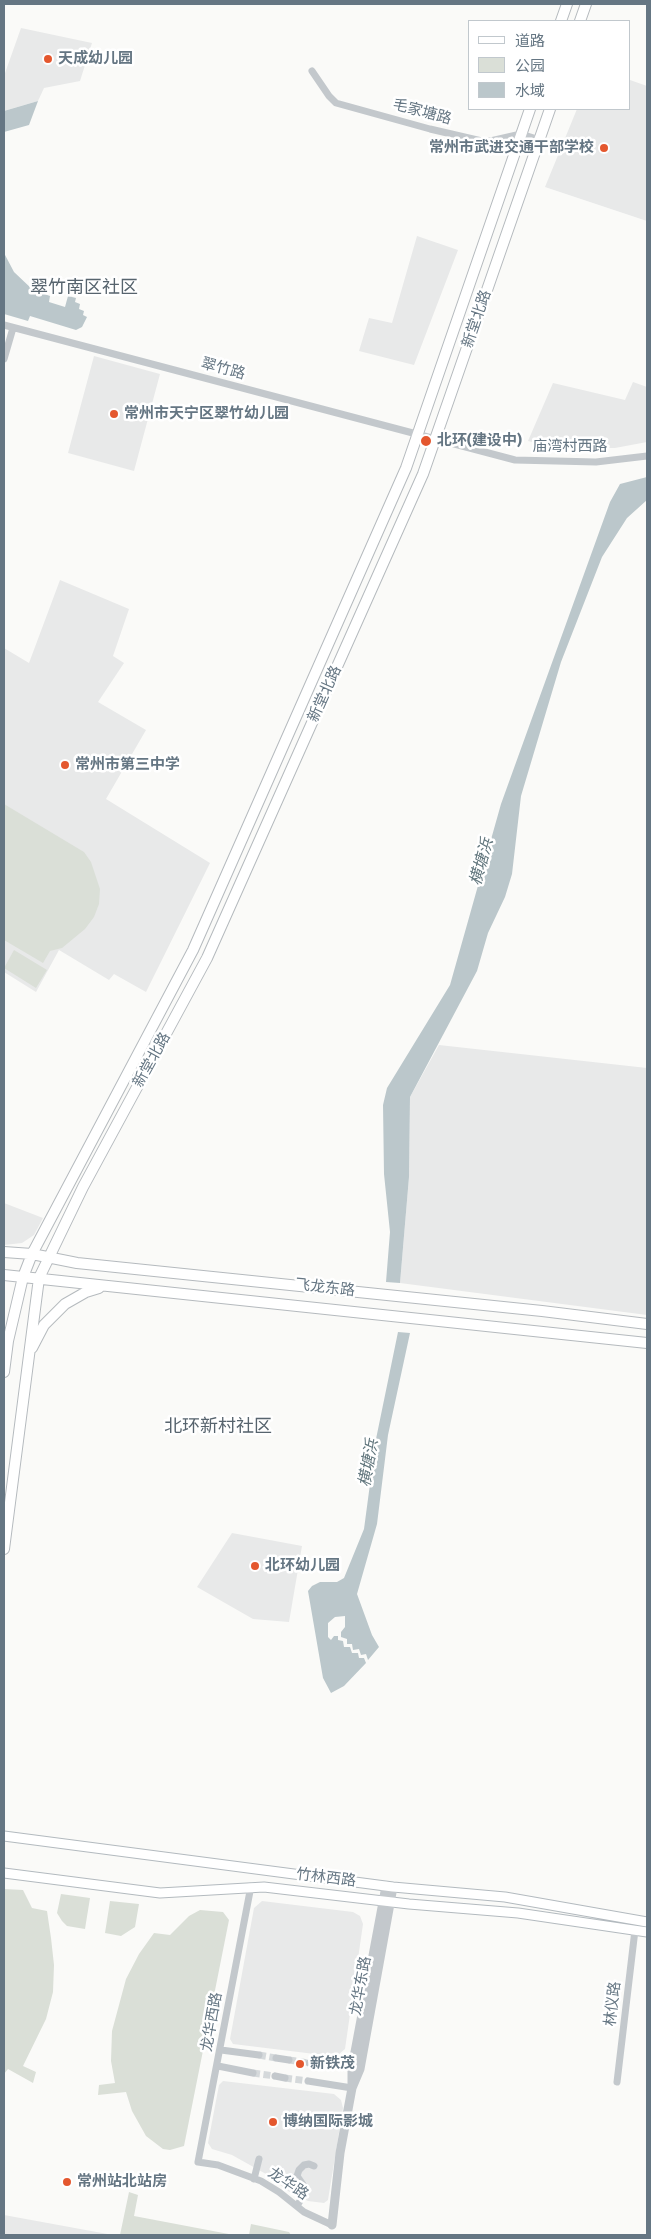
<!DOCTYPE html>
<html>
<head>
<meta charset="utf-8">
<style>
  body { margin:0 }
  #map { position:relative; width:651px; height:2239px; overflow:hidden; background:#fafaf8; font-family:"Fira Sans","Noto Sans SC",sans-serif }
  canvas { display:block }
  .frame { position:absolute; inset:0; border:5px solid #657683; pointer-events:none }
  .legend { position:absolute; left:468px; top:20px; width:162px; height:90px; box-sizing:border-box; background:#fff; border:1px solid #c1c8cd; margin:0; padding:6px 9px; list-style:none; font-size:15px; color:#657683 }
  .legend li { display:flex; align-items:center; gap:10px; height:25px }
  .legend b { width:25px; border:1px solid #c1c8cd }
</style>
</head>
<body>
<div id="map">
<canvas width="651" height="2239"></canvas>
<div class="frame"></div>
<ul class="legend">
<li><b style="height:6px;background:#fff"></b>道路</li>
<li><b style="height:14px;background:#dadfd7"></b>公园</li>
<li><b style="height:14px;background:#bbc7cb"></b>水域</li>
</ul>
</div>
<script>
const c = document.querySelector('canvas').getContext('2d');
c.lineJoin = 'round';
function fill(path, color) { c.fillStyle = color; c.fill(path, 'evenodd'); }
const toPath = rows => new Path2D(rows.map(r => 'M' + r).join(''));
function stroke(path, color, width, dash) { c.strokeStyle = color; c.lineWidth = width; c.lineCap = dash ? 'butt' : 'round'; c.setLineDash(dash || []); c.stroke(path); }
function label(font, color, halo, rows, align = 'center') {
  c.font = font + ' "Fira Sans","Noto Sans SC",sans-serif'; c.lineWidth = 5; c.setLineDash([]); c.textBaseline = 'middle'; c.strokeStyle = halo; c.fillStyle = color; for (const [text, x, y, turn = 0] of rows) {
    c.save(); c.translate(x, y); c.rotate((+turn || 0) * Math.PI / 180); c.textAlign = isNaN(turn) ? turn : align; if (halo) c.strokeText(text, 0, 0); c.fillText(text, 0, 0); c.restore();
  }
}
fill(toPath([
  [21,28,92,43,80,81,44,88,38,101,4,111,4,76],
  [630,80,647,86,647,221,545,187,577,109,630,109],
  [417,236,458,250,414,365,359,351,369,318,392,323],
  [94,356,160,374,134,471,68,453],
  [633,382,647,387,647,442,615,448,558,448,528,441,553,383,625,400],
  [60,580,129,609,113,656,124,663,98,702,146,730,106,799,210,863,146,992,114,974,109,980,59,950,36,992,4,972,4,648,29,663],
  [439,1045,647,1068,647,1315,400,1283,409,1177,410,1097],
  [4,1203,43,1218,34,1235,22,1243,4,1245],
  [232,1533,302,1546,289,1622,253,1619,197,1587],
  [262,1901,353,1912,360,1916,363,1924,345,2049,339,2054,331,2056,233,2044,230,2039,254,1908],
  [223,2081,334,2094,341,2100,343,2108,328,2200,324,2203,308,2201,288,2191,266,2174,232,2155,212,2149,208,2143,219,2085],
  [4,2215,113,2235,4,2235]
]), '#e8e9e9');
fill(toPath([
  [4,804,84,852,91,862,100,889,99,904,94,917,85,929,62,948,50,951,43,963,4,940],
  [14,950,47,970,36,988,4,968],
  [4,1889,23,1890,32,1908,47,1911,51,1938,54,1965,53,1992,46,2019,23,2066,36,2072,33,2083,8,2069,4,2074],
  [61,1894,90,1898,85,1929,67,1926,62,1921,57,1913],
  [110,1901,139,1904,135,1927,121,1936,105,1933],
  [200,1910,223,1912,229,1920,184,2146,170,2150,163,2149,146,2136,132,2111,126,2092,98,2095,99,2085,115,2083,111,2061,112,2031,126,1979,139,1954,154,1933,170,1935,189,1916],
  [129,2192,138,2195,134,2216,234,2235,120,2235],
  [251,2224,289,2232,291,2235,249,2235]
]), '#dadfd7');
fill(toPath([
  [38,101,29,125,4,132,4,111],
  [4,253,14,272,33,290,50,296,49,302,65,307,68,296,76,298,75,302,80,304,79,309,84,311,83,315,87,317,82,327,76,330,30,316,28,321,4,314],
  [647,477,647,500,627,518,602,557,561,662,521,796,512,874,505,897,488,933,477,971,410,1097,409,1177,400,1283,386,1282,390,1232,384,1174,383,1105,387,1088,450,985,501,804,610,502,620,484],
  [398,1332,410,1333,388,1435,377,1524,357,1594,372,1635,379,1647,368,1660,366,1654,361,1655,359,1649,353,1650,352,1644,347,1644,347,1639,341,1637,341,1632,345,1627,345,1616,335,1617,328,1623,328,1637,331,1640,334,1636,338,1636,338,1640,343,1641,344,1647,350,1647,352,1653,358,1653,359,1658,364,1658,366,1663,344,1686,331,1693,323,1678,308,1591,312,1586,320,1582,337,1582,344,1578,364,1529,376,1439]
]), '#bbc7cb');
stroke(toPath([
  [259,2055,276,2058],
  [289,2060,309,2063],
  [253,2073,275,2076],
  [285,2078,308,2081]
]), '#d5d9db', 7, [7, 3.5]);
const secondary = toPath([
  [4,1836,393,1887,505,1897,647,1922],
  [4,1873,160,1893,264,1887,409,1904,518,1913,647,1932]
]);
const primary = toPath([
  [561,21,567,4],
  [580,21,586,4],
  [4,1252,32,1254,77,1263,542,1311,647,1324],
  [4,1275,647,1343],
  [32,1348,44,1325,65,1304,86,1292,99,1288],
  [4,1372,8,1341,23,1277,32,1254,193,950,406,468,530,109],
  [4,1549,39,1278,83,1187,207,958,423,474,550,109]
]);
stroke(secondary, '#b3babf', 11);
stroke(primary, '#b5babe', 12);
stroke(toPath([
  [312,71,329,96,336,103,430,129,486,142,521,134,540,140],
  [4,325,515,460,596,462,647,456],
  [4,359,13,328],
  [251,1886,198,2162,218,2165,261,2181,279,2192,304,2212,332,2225],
  [221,2050,259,2055],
  [276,2058,289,2060],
  [309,2063,355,2068],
  [218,2066,253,2073],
  [275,2076,285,2078],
  [308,2081,352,2088],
  [617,2082,635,1930],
  [254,2179,259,2159],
  [297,2206,304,2194,304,2186,297,2176,299,2170,304,2165,309,2164,314,2166]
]), '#c3c8cc', 7);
stroke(toPath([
  [352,2085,352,2068,386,1886],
  [332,2225,340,2153,352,2088,360,2069,393,1887]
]), '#c3c8cc', 9);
stroke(secondary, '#fff', 9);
stroke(primary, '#fff', 10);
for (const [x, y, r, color] of [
  [48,59,5,"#e4572e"],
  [604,148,5,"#e4572e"],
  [114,414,5,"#e4572e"],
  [426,441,6,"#e4572e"],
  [65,765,5,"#e4572e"],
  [255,1566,5,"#e4572e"],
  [300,2064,5,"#e4572e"],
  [273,2122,5,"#e4572e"],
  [67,2182,5,"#e4572e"]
]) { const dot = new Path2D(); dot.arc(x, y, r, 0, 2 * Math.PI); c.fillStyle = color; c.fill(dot); stroke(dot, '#fff', 2); }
label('bold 15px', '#657683', '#fff', [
  ["天成幼儿园",58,59],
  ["常州市武进交通干部学校",594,148,"right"],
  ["常州市天宁区翠竹幼儿园",124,414],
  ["北环(建设中)",437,441],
  ["常州市第三中学",75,765],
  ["北环幼儿园",265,1566],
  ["新铁茂",310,2064],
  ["博纳国际影城",283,2122],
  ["常州站北站房",77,2182]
], 'left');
label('15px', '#657683', '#fff', [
  ["毛家塘路",422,112,15],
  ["新堂北路",477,319,-71],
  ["翠竹路",223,369,15],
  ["庙湾村西路",570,447],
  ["新堂北路",325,694,-66],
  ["新堂北路",152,1060,-61],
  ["飞龙东路",325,1288,6],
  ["竹林西路",326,1878,7],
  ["龙华东路",361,1986,-80],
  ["林仪路",613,2004,-83],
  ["龙华西路",212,2022,-80],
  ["龙华路",288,2184,34]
]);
label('italic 16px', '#60757c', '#fff', [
  ["横塘浜",482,862,-75],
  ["横塘浜",369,1463,-80]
]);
label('18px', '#57646e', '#fff', [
  ["翠竹南区社区",84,288],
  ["北环新村社区",218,1427]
]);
</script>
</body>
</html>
